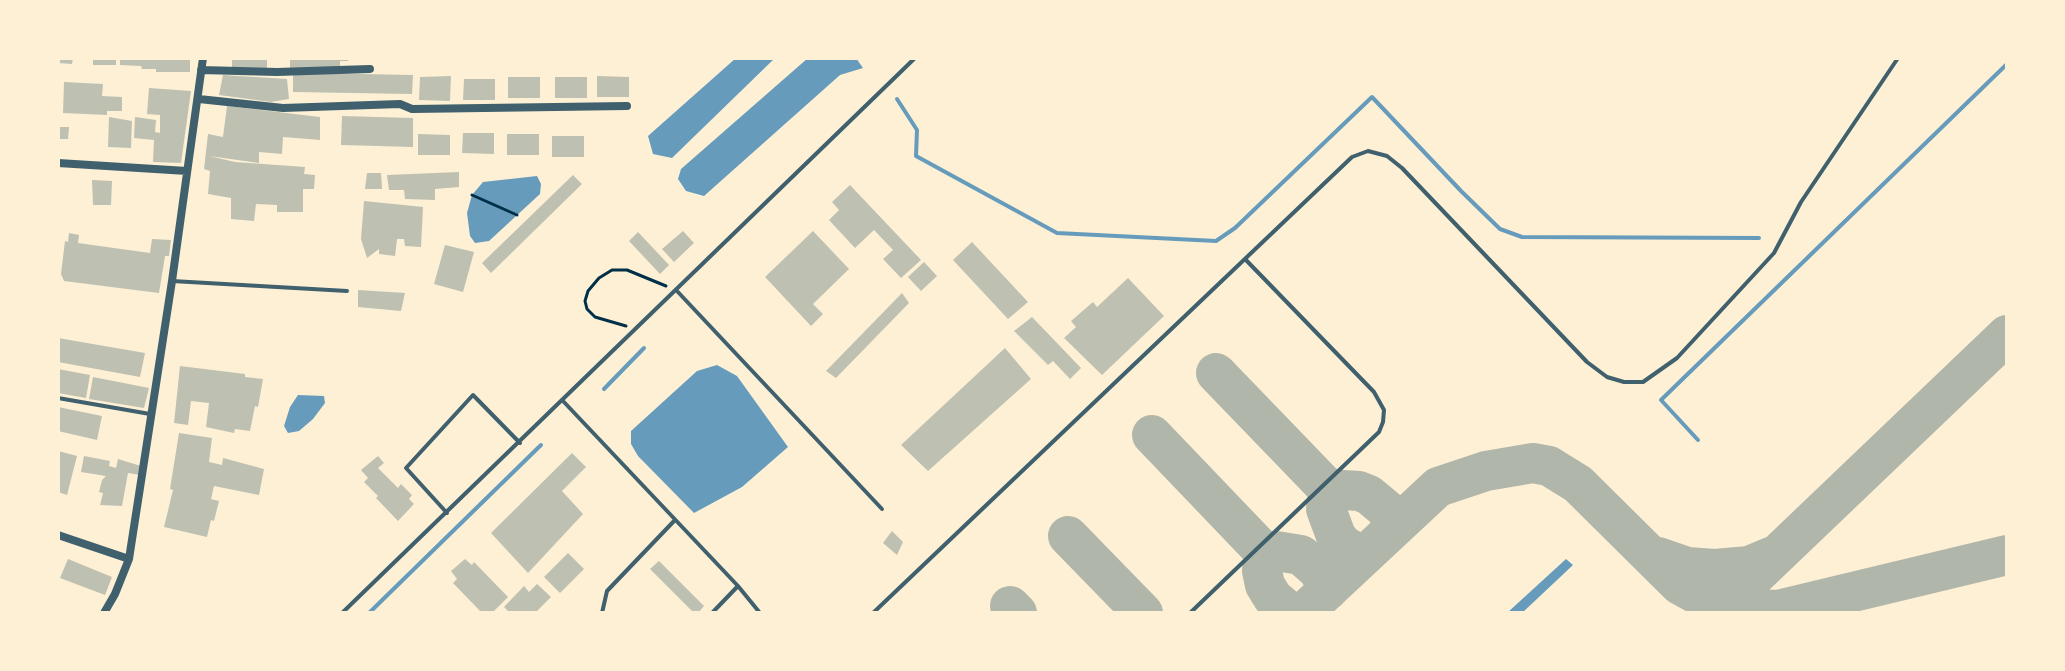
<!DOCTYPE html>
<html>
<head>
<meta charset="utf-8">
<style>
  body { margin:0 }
  #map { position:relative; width:2065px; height:671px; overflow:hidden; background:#fdf0d5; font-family:"Public Sans",sans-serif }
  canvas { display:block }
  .frame { position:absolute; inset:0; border:60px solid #fdf0d5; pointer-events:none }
</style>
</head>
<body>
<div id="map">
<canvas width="2065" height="671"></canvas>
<div class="frame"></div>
</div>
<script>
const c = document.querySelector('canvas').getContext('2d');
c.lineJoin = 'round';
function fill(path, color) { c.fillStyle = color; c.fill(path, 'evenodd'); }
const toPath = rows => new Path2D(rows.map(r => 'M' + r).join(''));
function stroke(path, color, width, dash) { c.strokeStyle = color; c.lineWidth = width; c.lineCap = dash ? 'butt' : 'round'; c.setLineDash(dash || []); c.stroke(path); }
fill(toPath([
  [736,58,775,58,672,158,653,154,648,136],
  [808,58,856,58,863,68,840,75,704,196,686,191,678,179,681,169],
  [537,176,541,184,540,194,489,241,475,243,470,236,467,213,472,195,483,182],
  [717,365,737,376,788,447,742,487,694,513,638,456,631,444,631,431,697,371],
  [298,395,324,396,325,403,313,419,299,431,288,433,284,426,290,407],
  [1566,559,1573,565,1522,613,1507,613]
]), '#669bbc');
stroke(toPath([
  [897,99,917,130,916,156,1057,233,1216,241,1235,228,1372,97,1461,191,1500,229,1522,237,1759,238],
  [604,389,644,348],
  [1698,440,1661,400,2007,64],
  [369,613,541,445]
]), '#669bbc', 4);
stroke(toPath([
  [1216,373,1328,489,1326,509,1336,536,1343,545,1363,557],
  [1152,435,1264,552,1262,571,1265,585,1273,598,1291,613],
  [1328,489,1359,491,1369,495,1387,510,1394,528],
  [1068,536,1143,613],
  [1264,552,1276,551,1301,555,1319,571,1328,590],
  [1658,557,1687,567,1715,569,1749,566,1773,556],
  [1010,606,1017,613],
  [1303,613,1438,487,1486,471,1533,463,1549,466,1578,484,1680,585,1711,602,1736,608,1778,610,2007,555],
  [1716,613,2007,335]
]), '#b1b6ab', 40);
fill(toPath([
  [58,58,73,58,72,64,58,63],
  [93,58,116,58,116,65,93,65],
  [120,58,190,58,190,72,156,72,156,69,142,69,141,66,120,65],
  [232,58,267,58,267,70,232,68],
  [290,58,348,58,348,61,340,61,340,68,290,68],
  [310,73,413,75,412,94,293,92,293,75],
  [223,75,287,79,289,99,271,102,219,95],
  [451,76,450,101,419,100,420,77],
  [597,76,629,77,629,97,597,97],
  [508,77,540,77,540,98,508,98],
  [555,77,587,77,587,98,555,98],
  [464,79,495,79,495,100,463,100],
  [64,82,103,84,102,96,122,97,122,111,107,111,107,115,63,113],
  [149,88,191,91,181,163,153,162,154,140,134,138,135,117,156,120,155,132,160,133,160,115,147,114],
  [227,106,320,117,320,140,283,137,282,154,259,152,259,163,209,156,235,162,305,167,304,174,315,175,314,189,303,189,303,212,277,212,277,205,256,204,254,221,231,219,231,198,208,194,210,171,204,169,208,134,223,137],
  [342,116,413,118,413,147,341,145],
  [109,117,132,121,131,148,108,147],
  [58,127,69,127,68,139,58,139],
  [463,133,494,133,494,154,462,153],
  [418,134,450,135,450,155,418,155],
  [507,134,539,134,539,155,507,155],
  [552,136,584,136,584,157,552,157],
  [459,172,459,187,435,189,435,200,405,199,404,190,389,190,387,175],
  [367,173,381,173,382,189,365,189],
  [573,175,582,184,491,273,482,263],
  [92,180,112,181,111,205,93,205],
  [850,185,921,260,901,278,883,259,893,250,874,230,855,248,829,220,839,210,832,202],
  [364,201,423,207,421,247,405,246,404,239,397,239,395,256,379,254,379,249,367,258,361,239],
  [683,231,694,243,674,262,662,249],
  [813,231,849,269,813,304,823,314,811,326,765,277],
  [638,232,669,265,660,274,629,241],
  [69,233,79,235,78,243,150,253,152,239,171,240,169,256,165,256,159,293,64,281,61,274,65,241,68,242],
  [972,242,1028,302,1008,319,953,260],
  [445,245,474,252,463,292,434,284],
  [924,262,937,276,921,291,908,277],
  [1128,278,1164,316,1102,375,1064,338,1076,327,1071,321,1093,302,1097,307],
  [358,290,405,293,401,311,358,307],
  [902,293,909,303,836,378,826,371],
  [1032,317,1081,368,1070,379,1053,361,1048,365,1014,331],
  [58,338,145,353,140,377,58,362],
  [1005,348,1031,379,928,471,901,445],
  [180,366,245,374,245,377,263,379,258,407,255,406,250,431,235,429,234,433,206,427,209,403,191,401,188,425,174,423],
  [58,369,90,375,86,398,58,393],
  [93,377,149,388,144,408,89,399],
  [58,407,102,416,97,440,58,431],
  [179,433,212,438,209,462,222,465,223,458,264,469,259,495,214,486,211,499,219,501,214,521,211,520,207,537,164,527,173,490,170,489],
  [58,451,77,456,67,495,58,492],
  [572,453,586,467,562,491,583,514,528,573,491,533],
  [84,456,110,461,109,466,116,468,118,459,141,466,140,475,128,473,122,506,100,505,103,493,99,492,102,480,106,476,81,472],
  [378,456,384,463,378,468,398,488,401,484,412,495,409,499,414,504,398,521,376,498,378,496,364,482,368,478,361,470],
  [892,531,903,542,897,555,883,543],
  [568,553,584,569,560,593,544,577],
  [68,559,112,577,105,595,60,578],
  [465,559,472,565,474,562,508,597,492,613,482,613,453,583,457,579,451,571],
  [659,561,704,606,698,613,694,613,650,569],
  [537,584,551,597,535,613,510,613,504,607,524,586,529,592]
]), '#bec0b2');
stroke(toPath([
  [472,195,517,215],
  [626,326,595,317,587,309,585,301,588,291,599,278,612,270,627,270,666,286]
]), '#003049', 3);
stroke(toPath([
  [172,281,347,291],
  [677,291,882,509],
  [58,398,150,414],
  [563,401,738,586,712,613],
  [447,513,406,468,473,395,520,443],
  [738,586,760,613],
  [342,613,915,58],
  [602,613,607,591,675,520],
  [873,613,1352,157,1368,151,1387,156,1402,168,1587,362,1607,377,1624,382,1643,382,1677,358,1774,253,1801,202,1898,58],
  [1190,613,1379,432,1383,422,1384,410,1374,392,1245,259]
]), '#3f606c', 4);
stroke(toPath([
  [201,70,277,72,370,69],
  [199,99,283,108,400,104,412,109,627,106],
  [58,163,187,171],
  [58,535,129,559],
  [104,613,115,594,129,559,172,281,203,58]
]), '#3f606c', 8);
</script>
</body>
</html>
